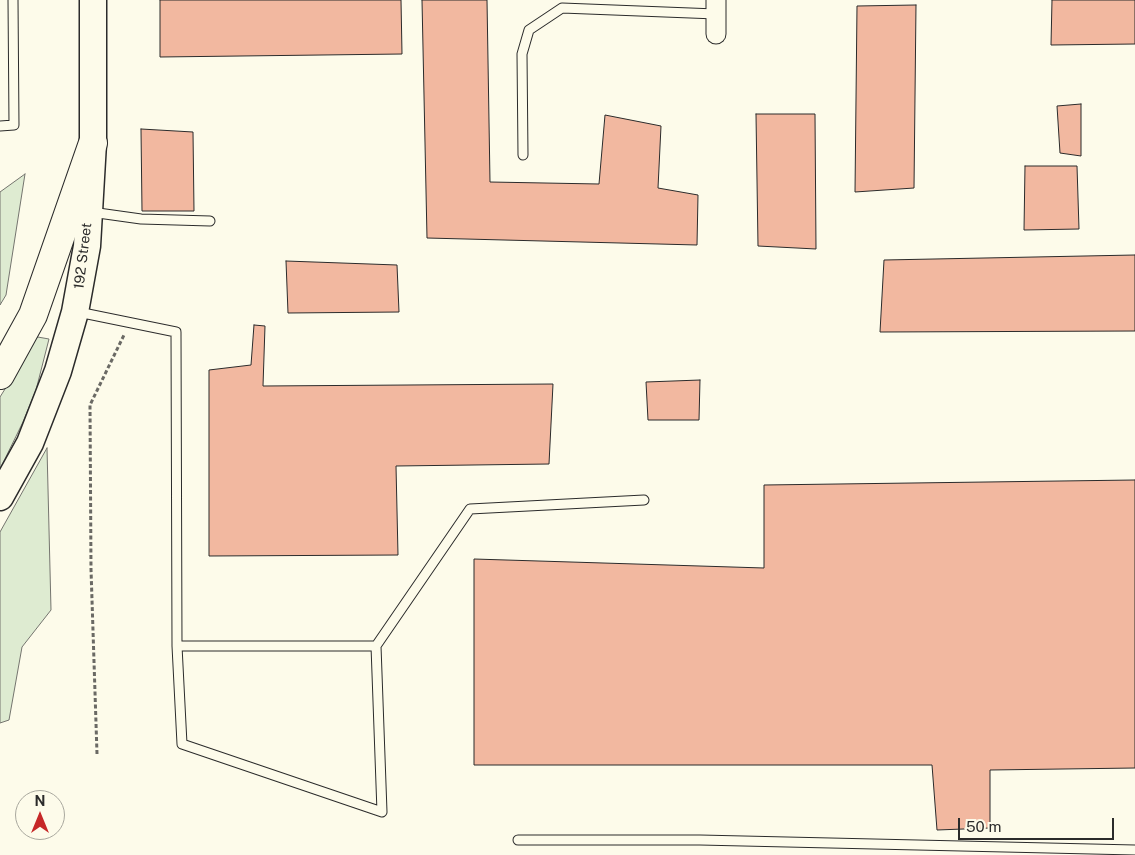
<!DOCTYPE html>
<html>
<head>
<meta charset="utf-8">
<style>
  body { margin:0 }
  #map { position:relative; width:1135px; height:855px; overflow:hidden; background:#fdfbea; font-family:"Public Sans",sans-serif }
  canvas { display:block }
  .north { position:absolute; left:15px; top:790px; width:50px; height:50px; box-sizing:border-box; background:#fdfbea; border:1px solid #a9a89e; border-radius:50%; rotate:0deg; font-size:14px; font-weight:700; line-height:20px; text-align:center; color:#2b2b2b }
  .north::after { content:''; display:block; margin:auto; width:18px; height:22px; background:#c62828; clip-path:polygon(50% 0,100% 100%,50% 72%,0 100%) }
  .scale { position:absolute; left:958px; top:818px; width:156px; height:22px; box-sizing:border-box; border:2px solid #2b2b2b; border-top:0; padding-left:6px; font-size:15px; line-height:18px; white-space:nowrap; color:#2b2b2b; -webkit-text-stroke:4px #fdfbea; paint-order:stroke }
</style>
</head>
<body>
<div id="map">
<canvas width="1135" height="855"></canvas>
<div class="north">N</div>
<div class="scale">50 m</div>
</div>
<script>
const c = document.querySelector('canvas').getContext('2d');
c.lineJoin = 'round';
function fill(path, color) { c.fillStyle = color; c.fill(path, 'evenodd'); }
const toPath = rows => new Path2D(rows.map(r => 'M' + r).join(''));
function stroke(path, color, width, dash) { c.strokeStyle = color; c.lineWidth = width; c.lineCap = dash ? 'butt' : 'round'; c.setLineDash(dash || []); c.stroke(path); }
function label(font, color, halo, rows, align = 'center') {
  c.font = font + ' "Public Sans",sans-serif'; c.lineWidth = 4; c.setLineDash([]); c.textBaseline = 'middle'; c.strokeStyle = halo; c.fillStyle = color; for (const [text, x, y, turn = 0] of rows) {
    c.save(); c.translate(x, y); c.rotate((+turn || 0) * Math.PI / 180); c.textAlign = isNaN(turn) ? turn : align; if (halo) c.strokeText(text, 0, 0); c.fillText(text, 0, 0); c.restore();
  }
}
const green = toPath([
  [25,174,6,295,0,305,0,192,25,174],
  [32,336,49,339,36,390,23,422,0,469,0,397,15,373,32,336],
  [47,448,51,610,22,647,9,720,0,723,0,532,47,448]
]);
fill(green, '#deebd1');
stroke(green, '#74746e', 1);
const building = toPath([
  [160,0,401,0,402,54,160,57,160,0],
  [422,0,487,0,490,182,599,184,605,115,661,126,658,188,698,195,697,245,427,238,422,0],
  [1052,0,1135,0,1135,44,1051,45,1052,0],
  [916,5,914,188,855,192,857,6,916,5],
  [1081,104,1081,156,1060,153,1057,106,1081,104],
  [756,114,815,114,816,249,758,246,756,114],
  [141,129,193,132,194,211,142,211,141,129],
  [1025,166,1077,166,1079,229,1024,230,1025,166],
  [1135,255,1135,331,880,332,884,260,1135,255],
  [286,261,397,265,399,312,288,313,286,261],
  [254,325,265,326,263,386,553,384,549,464,396,466,398,555,209,556,209,370,251,365,254,325],
  [700,380,699,420,648,420,646,382,700,380],
  [1135,480,1135,768,990,770,990,828,937,830,932,765,474,765,474,559,764,568,764,485,1135,480]
]);
fill(building, '#f2b8a0');
stroke(building, '#2b2b2b', 1);
const lane = toPath([
  [0,126,14,125,13,0],
  [523,155,522,54,529,30,562,8,716,14],
  [91,212,141,219,210,221],
  [78,312,176,332,177,646,376,646,470,509,644,500],
  [177,646,182,744,382,812,376,646],
  [518,840,700,840,1135,850]
]);
const street = toPath([
  [716,0,716,34]
]);
const secondary = toPath([
  [0,497,30,443,58,371,75,312,87,246,93,143,93,0]
]);
const highway = toPath([
  [0,375,33,315,93,143]
]);
stroke(lane, '#2b2b2b', 11);
stroke(street, '#2b2b2b', 21);
stroke(secondary, '#2b2b2b', 29);
stroke(highway, '#2b2b2b', 30);
stroke(toPath([
  [97,754,91,569,90,405,124,335]
]), '#6a6964', 3, [4, 2.5]);
stroke(lane, '#fdfbea', 9);
stroke(street, '#fdfbea', 19);
stroke(secondary, '#fdfbea', 26);
stroke(highway, '#fdfbea', 28);
label('14px', '#2b2b2b', '#fdfbea', [
  ["192 Street",83,256,-83]
]);
</script>
</body>
</html>
